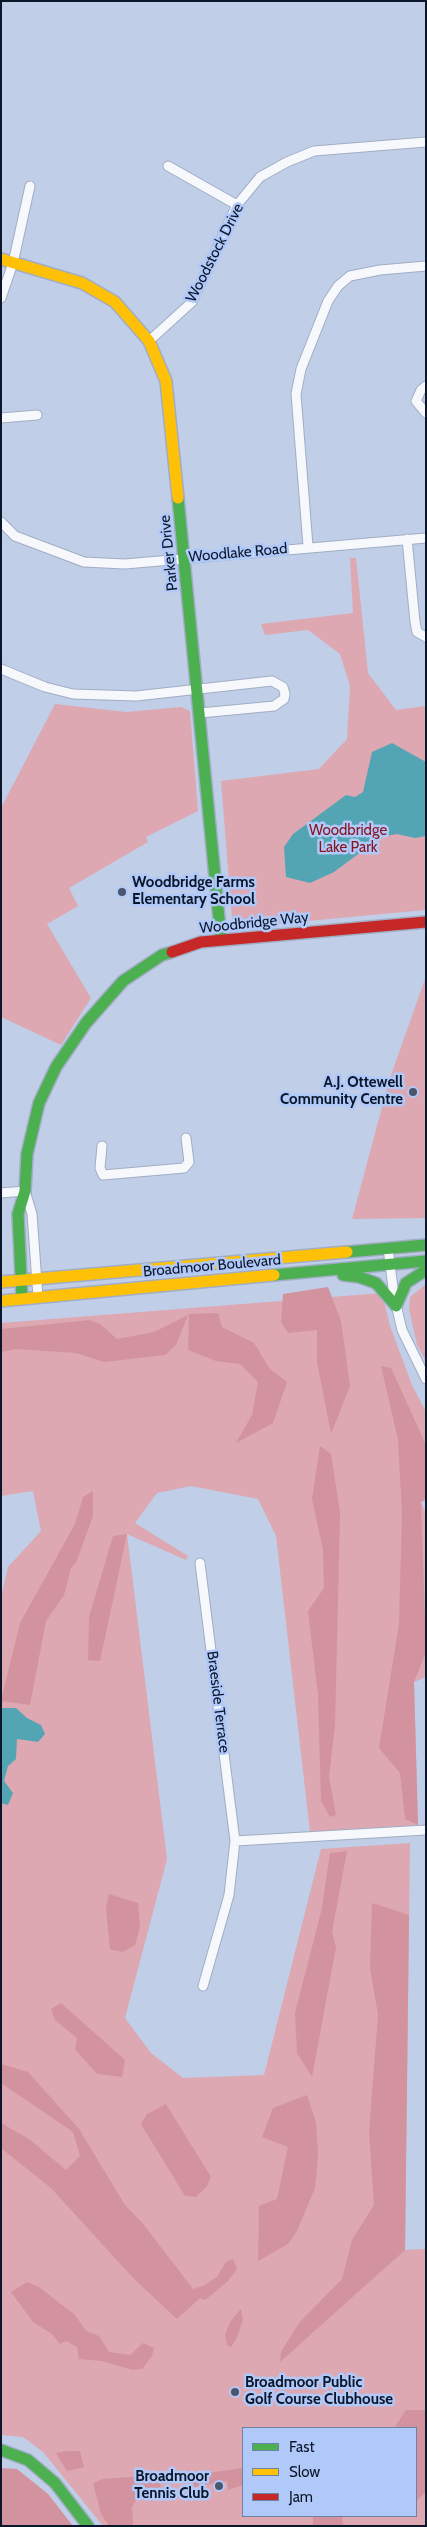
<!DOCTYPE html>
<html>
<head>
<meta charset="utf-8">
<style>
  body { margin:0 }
  #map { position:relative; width:427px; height:2527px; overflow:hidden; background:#c0cee8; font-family:Cabin,sans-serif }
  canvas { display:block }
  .frame { position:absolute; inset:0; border:2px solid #0c162b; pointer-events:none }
  .legend { position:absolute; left:242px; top:2427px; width:175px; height:90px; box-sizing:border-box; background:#b0c9f8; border:1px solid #6e81a6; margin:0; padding:6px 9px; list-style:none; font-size:15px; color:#0c162b }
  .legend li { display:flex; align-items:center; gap:10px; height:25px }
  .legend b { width:25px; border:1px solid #6e81a6 }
</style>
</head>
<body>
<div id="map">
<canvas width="427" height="2527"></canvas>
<div class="frame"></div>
<ul class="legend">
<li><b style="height:6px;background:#4caf50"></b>Fast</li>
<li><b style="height:6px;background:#ffc107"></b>Slow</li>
<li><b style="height:6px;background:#c62828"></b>Jam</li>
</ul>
</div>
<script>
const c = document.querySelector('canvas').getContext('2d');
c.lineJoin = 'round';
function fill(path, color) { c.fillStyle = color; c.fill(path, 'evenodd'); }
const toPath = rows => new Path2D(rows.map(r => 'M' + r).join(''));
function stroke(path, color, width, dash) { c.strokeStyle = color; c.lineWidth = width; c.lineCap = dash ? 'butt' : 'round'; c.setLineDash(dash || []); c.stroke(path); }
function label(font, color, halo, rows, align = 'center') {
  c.font = font + ' Cabin,sans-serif'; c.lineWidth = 5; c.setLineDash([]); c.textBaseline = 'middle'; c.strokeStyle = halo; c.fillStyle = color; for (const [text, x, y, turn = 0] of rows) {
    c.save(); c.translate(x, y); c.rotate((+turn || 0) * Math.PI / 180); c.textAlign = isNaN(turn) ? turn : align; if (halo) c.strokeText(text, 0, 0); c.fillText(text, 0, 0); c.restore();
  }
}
fill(toPath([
  [350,558,356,558,368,673,396,710,426,706,426,910,243,927,232,919,221,781,319,769,347,739,350,686,340,654,308,630,265,635,261,624,353,613],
  [55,704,126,712,181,707,190,711,198,811,146,837,148,842,69,888,78,906,47,924,91,998,61,1045,1,1017,1,808],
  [426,976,426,1218,352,1219,389,1081],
  [426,1284,426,1361,417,1345,409,1309,410,1297],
  [382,1293,390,1326,412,1385,426,1412,426,1500,421,1502,426,1514,426,1677,414,1682,418,1825,310,1832,276,1536,258,1499,191,1486,157,1493,135,1523,188,1556,186,1560,127,1534,167,1859,125,2018,151,2053,183,2078,264,2075,321,1849,410,1843,405,2250,426,2249,426,2526,103,2526,43,2452,23,2437,1,2435,1,1598,8,1567,41,1531,33,1491,1,1496,1,1323],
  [243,2428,416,2428,416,2516,243,2516]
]), '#dda8b1');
fill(toPath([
  [328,1287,341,1321,350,1386,331,1434,317,1362,317,1330,288,1333,281,1322,283,1294],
  [218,1313,222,1327,254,1343,270,1369,287,1382,273,1423,236,1443,252,1415,258,1382,240,1364,216,1361,188,1350,189,1314],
  [188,1315,176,1345,165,1355,104,1362,76,1353,17,1349,1,1352,1,1329,90,1320,100,1324,117,1339,154,1332],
  [381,1366,391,1368,426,1445,426,1498,421,1502,426,1652,414,1682,418,1825,405,1819,400,1773,379,1748,399,1624,402,1514,398,1440],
  [320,1446,331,1454,340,1513,335,1726,329,1777,336,1815,330,1817,321,1801,318,1695,308,1611,324,1588,323,1550,312,1499],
  [93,1491,93,1516,76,1563,71,1568,64,1595,46,1621,30,1705,1,1701,20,1623,75,1524,83,1497],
  [127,1534,100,1661,88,1660,89,1617,113,1536],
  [347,1851,332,1932,336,1947,312,2077,297,2053,295,2013,322,1908,330,1853],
  [109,1894,138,1903,140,1927,135,1945,122,1952,110,1949,106,1908],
  [372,1903,409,1915,405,2250,280,2362,281,2352,299,2323,342,2279,352,2240,374,2205,369,2133,378,2015,370,1968],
  [61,2003,125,2060,122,2077,97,2074,75,2049,77,2038,55,2020,51,2009],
  [1,2064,28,2072,79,2129,125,2205,144,2225,193,2289,203,2286,217,2277,226,2262,233,2259,237,2269,227,2282,205,2300,200,2298,177,2319,135,2280,51,2188,1,2148,1,2123,29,2139,66,2170,80,2156,73,2132,1,2083],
  [307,2095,316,2122,318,2155,315,2188,297,2231,288,2244,258,2261,259,2206,277,2199,288,2147,262,2137,273,2108],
  [166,2104,211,2177,207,2186,196,2197,185,2196,141,2124,147,2114],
  [27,2282,39,2287,75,2315,86,2331,99,2336,109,2352,130,2355,143,2343,154,2348,152,2356,142,2369,133,2370,102,2361,79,2359,77,2347,66,2341,60,2344,52,2334,33,2322,11,2292],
  [241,2309,243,2319,237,2338,231,2347,227,2345,225,2335,230,2322],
  [406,2410,426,2410,426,2492,417,2500,416,2428,394,2428],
  [66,2451,80,2451,84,2467,67,2471,56,2453],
  [1,2468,17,2469,48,2494,73,2526,1,2526],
  [243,2468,243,2485,228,2490,227,2481,193,2487,189,2487,187,2482,187,2476],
  [159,2475,161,2490,155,2496,136,2500,132,2507,133,2526,109,2526,101,2514,93,2483,103,2479],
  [313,2516,342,2516,343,2526,313,2526]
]), '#d2939e');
fill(toPath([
  [392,743,426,762,426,836,415,838,397,834,381,837,334,872,310,883,286,877,284,847,293,834,346,795,355,797,363,792,372,752],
  [2,1708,16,1708,27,1718,41,1725,45,1734,38,1742,17,1739,16,1759,8,1766,4,1781,13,1793,8,1805,1,1803]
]), '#54a5b3');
const street = toPath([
  [168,166,237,205],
  [1,298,13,263,30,186],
  [149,341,192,302,237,205,260,177,287,162,314,151,426,142],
  [426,386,421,390,416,401,426,413],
  [1,418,37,415],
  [1,522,15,536,84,562,125,564,426,538],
  [407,539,415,622,417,632,426,637],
  [308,546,296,394,301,369,328,301,338,286,350,276,380,270,426,266],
  [1,669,45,687,73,694,136,696,272,681,283,687,285,694,284,699,274,706,200,713],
  [102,1146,100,1168,103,1175,184,1168,189,1162,186,1138],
  [1,1193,25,1191,32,1214,38,1297],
  [388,1248,394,1296,402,1330,426,1379],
  [200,1563,235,1841,229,1895,203,1986],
  [235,1841,426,1830]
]);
const fast = toPath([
  [178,498,221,939],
  [347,1252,426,1245],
  [274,1275,426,1261],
  [343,1275,359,1277,376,1283,396,1306,406,1283,426,1270],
  [22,1298,18,1214,25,1191,27,1154,39,1103,56,1067,86,1023,123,981,162,955,172,952],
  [1,2450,28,2460,55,2483,88,2526]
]);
const slow = toPath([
  [1,259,82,283,115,302,149,341,166,381,178,498],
  [1,1282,347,1252],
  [1,1301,274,1275]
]);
const jam = toPath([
  [172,952,201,942,426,922]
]);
stroke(street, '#a1adc4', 11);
stroke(fast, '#a1adc4', 14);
stroke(slow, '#a1adc4', 14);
stroke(jam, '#a1adc4', 14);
stroke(street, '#f6f8fc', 9);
stroke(fast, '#4caf50', 11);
stroke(slow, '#ffc107', 11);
stroke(jam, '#c62828', 11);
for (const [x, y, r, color] of [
  [122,892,5,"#4b566d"],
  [413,1092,5,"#4b566d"],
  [235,2392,5,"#4b566d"],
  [219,2486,5,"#4b566d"]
]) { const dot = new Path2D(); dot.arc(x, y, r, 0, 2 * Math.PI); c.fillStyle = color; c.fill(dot); stroke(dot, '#b0c9f8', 2); }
label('15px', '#0c162b', '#b0c9f8', [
  ["Woodstock Drive",215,253,-63],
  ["Parker Drive",169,553,-96],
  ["Woodlake Road",238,553,-5],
  ["Woodbridge Way",254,923,-6],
  ["Broadmoor Boulevard",212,1266,-5],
  ["Braeside Terrace",218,1702,83]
]);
label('15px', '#891420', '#b0c9f8', [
  ["Woodbridge",348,831],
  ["Lake Park",348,848]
]);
label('bold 15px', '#0c162b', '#b0c9f8', [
  ["Woodbridge Farms",132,883],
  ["Elementary School",132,900],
  ["A.J. Ottewell",403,1083,"right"],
  ["Community Centre",403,1100,"right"],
  ["Broadmoor Public",245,2383],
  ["Golf Course Clubhouse",245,2400],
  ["Broadmoor",209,2477,"right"],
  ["Tennis Club",209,2494,"right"]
], 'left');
</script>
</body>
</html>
